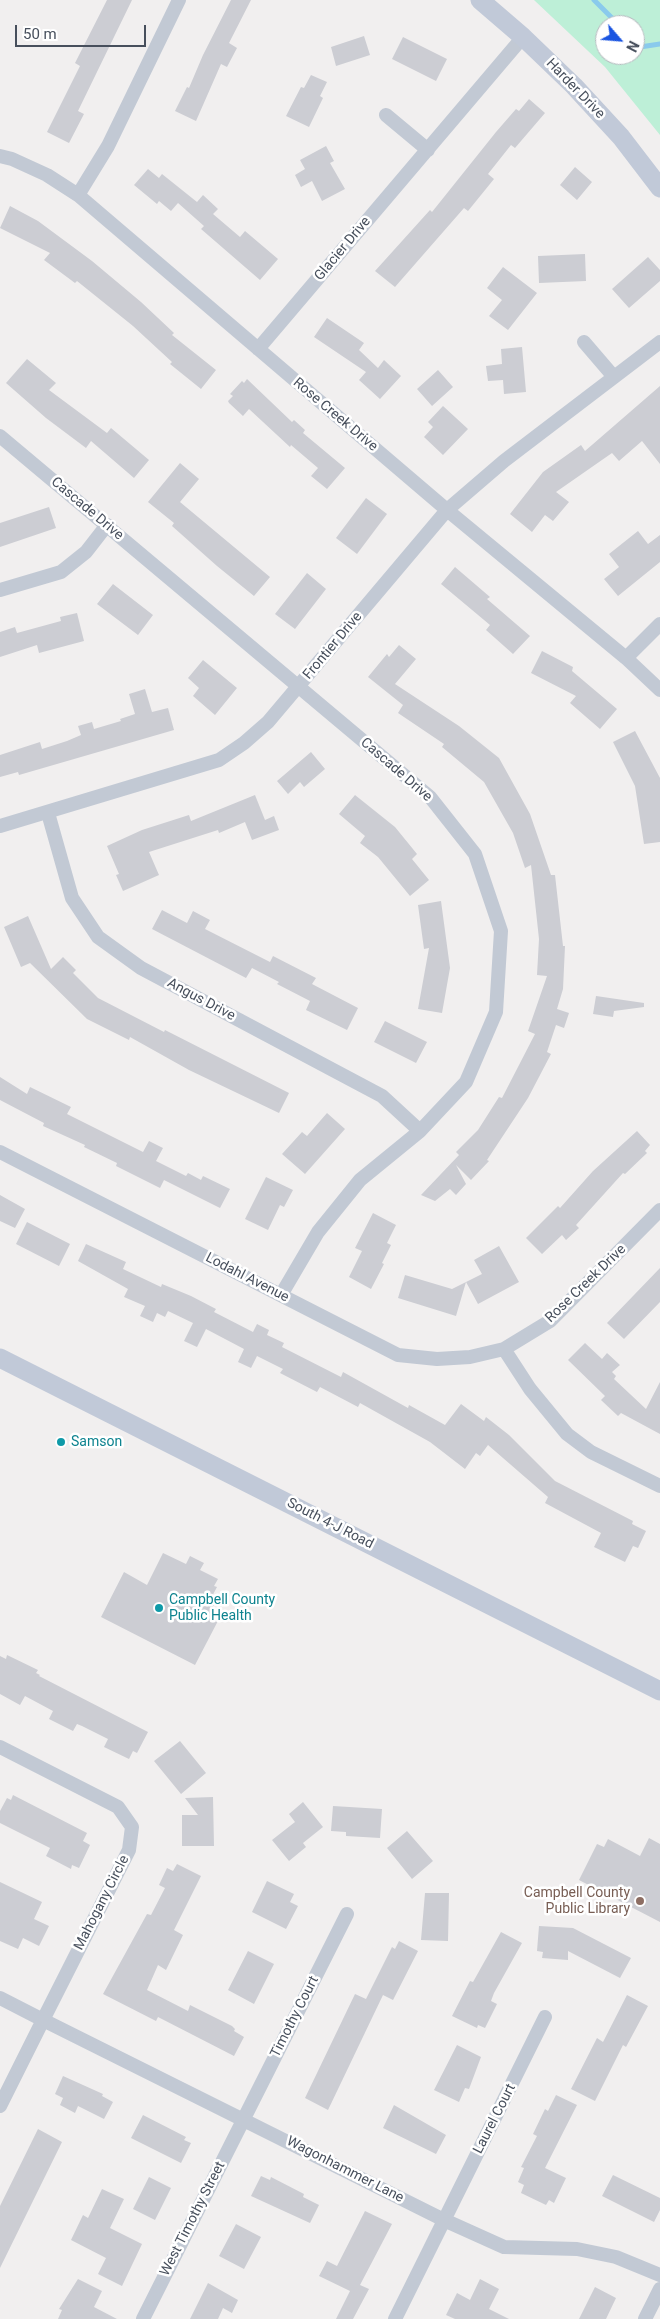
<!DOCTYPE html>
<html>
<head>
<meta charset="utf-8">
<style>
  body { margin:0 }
  #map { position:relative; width:660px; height:2319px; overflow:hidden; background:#f1efef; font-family:Roboto,sans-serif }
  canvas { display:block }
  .north { position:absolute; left:595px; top:15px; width:50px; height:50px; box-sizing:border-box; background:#fff; border:1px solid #b5b9be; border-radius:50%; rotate:117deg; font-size:14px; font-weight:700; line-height:20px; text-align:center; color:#474f5c }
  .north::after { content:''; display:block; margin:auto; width:18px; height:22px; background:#1954e1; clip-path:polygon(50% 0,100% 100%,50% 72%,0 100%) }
  .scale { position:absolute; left:15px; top:25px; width:131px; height:22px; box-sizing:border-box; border:2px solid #474f5c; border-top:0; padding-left:6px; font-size:15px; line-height:18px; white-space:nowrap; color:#474f5c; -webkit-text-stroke:4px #fff; paint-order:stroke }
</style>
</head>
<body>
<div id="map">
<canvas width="660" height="2319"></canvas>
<div class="north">N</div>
<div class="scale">50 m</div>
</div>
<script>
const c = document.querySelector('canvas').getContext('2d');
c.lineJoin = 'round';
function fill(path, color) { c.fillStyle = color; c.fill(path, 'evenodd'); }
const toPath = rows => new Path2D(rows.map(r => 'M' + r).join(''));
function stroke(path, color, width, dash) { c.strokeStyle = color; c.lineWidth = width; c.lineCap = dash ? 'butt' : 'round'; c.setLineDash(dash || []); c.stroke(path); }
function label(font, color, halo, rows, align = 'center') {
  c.font = font + ' Roboto,sans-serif'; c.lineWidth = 5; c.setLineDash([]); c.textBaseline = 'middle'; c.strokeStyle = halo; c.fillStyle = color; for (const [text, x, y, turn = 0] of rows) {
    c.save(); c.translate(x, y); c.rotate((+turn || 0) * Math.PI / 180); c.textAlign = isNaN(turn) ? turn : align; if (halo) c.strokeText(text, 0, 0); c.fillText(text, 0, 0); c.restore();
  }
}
fill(toPath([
  [534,0,660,0,660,135,605,67],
  [605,25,635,25,635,55,605,55]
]), '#bdefd7');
stroke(toPath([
  [594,0,619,25],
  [635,41,640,47,660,44]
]), '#8acaec', 5);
fill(toPath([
  [107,0,132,0,78,111,84,114,69,143,47,132,80,66,75,63],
  [231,0,251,0,229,43,237,48,227,67,221,64,196,121,175,111,187,87,189,88,203,55],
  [364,36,370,55,336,66,331,47],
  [403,37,447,59,436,81,392,59],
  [311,75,327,82,320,96,323,98,309,127,286,116,301,87,304,88],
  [529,99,545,113,515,148,511,145,488,174,494,179,468,211,464,208,395,287,375,271,430,210,432,212,496,132,516,109,519,111],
  [326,146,334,161,330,163,345,189,322,201,312,181,301,187,295,175,305,169,300,160],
  [575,167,592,182,577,200,560,185],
  [148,169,159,178,162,174,197,202,203,195,218,209,213,214,240,237,245,231,278,259,260,280,201,229,204,226,178,203,171,211,159,201,157,204,134,185],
  [10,206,38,221,92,261,141,302,174,333,172,335,216,370,201,389,170,364,172,362,133,326,77,281,75,283,44,260,50,253,0,228],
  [585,254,586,281,539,283,538,256],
  [648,257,660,270,660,281,629,308,612,289],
  [503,267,537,293,508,330,489,316,502,300,487,288],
  [327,318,364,343,359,350,378,368,384,360,401,376,380,399,359,380,366,372,314,337],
  [522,347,526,392,504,394,503,380,488,381,486,366,502,364,501,349],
  [27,359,56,383,49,390,107,433,111,428,149,460,134,478,91,441,86,448,46,418,6,383],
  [438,370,453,387,432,406,417,389],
  [247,379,292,422,294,420,305,430,303,433,345,468,327,489,311,476,318,468,291,445,290,447,249,409,243,416,229,403,228,401,233,396,230,394,242,381,244,383],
  [660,386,660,464,642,441,619,461,612,453,556,492,569,502,553,521,545,515,532,532,510,514,543,472,581,445,585,451],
  [443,406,468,429,443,455,424,437,433,427,428,422],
  [180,463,199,479,180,502,270,577,254,596,217,566,172,526,174,523,148,502],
  [366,498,387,514,357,554,336,538],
  [49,507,56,528,0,547,0,523],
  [638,531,648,544,660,535,660,562,618,596,604,579,619,567,609,554],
  [455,567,490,597,487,599,530,636,513,654,486,630,490,625,441,584],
  [307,573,326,589,295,629,275,614],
  [113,584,153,615,138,635,97,604],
  [77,613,84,641,39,653,37,645,0,657,0,632,15,627,17,633,61,621,60,617],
  [399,645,416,659,395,684,459,726,499,758,530,814,551,875,555,875,563,946,565,946,563,989,557,1009,569,1013,564,1028,556,1025,547,1052,551,1054,528,1098,487,1160,489,1161,471,1180,456,1165,466,1184,456,1195,450,1189,435,1201,421,1195,459,1155,456,1152,478,1130,499,1097,502,1098,535,1034,528,1031,547,976,537,975,539,939,531,865,525,868,513,833,484,782,442,747,444,744,398,713,403,705,368,677,387,654,389,657],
  [542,651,573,667,572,671,617,709,600,729,570,703,576,696,531,673],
  [203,660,237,688,215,715,193,696,199,688,188,678],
  [145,689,152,712,168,708,174,730,19,775,18,772,0,777,0,755,40,742,42,749,67,741,81,735,78,726,92,722,94,729,121,721,120,719,135,714,129,694],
  [635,731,660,778,660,842,644,844,635,786,613,742],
  [311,752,325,769,304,787,300,782,288,794,277,781],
  [255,795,265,820,274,816,279,830,252,840,245,822,219,833,218,830,149,852,159,875,123,891,116,875,119,874,107,846,142,830,189,815,191,821],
  [355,795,395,827,417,854,412,859,429,880,410,896,378,857,360,843,365,836,339,814],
  [441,901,450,968,442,1013,418,1009,429,948,424,949,418,905],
  [162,910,187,923,193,911,210,920,205,929,270,962,273,956,316,978,312,984,358,1008,347,1030,306,1010,310,1001,277,984,279,982,252,968,246,978,152,929],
  [28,916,51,969,63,957,76,970,73,973,98,998,164,1032,165,1030,289,1093,279,1113,189,1070,130,1037,129,1040,87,1019,30,963,21,967,4,927],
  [596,996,644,1003,644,1007,614,1011,613,1017,593,1014],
  [385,1021,427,1042,416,1063,374,1042],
  [0,1077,27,1094,30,1087,71,1107,67,1114,143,1152,149,1141,163,1148,156,1161,186,1176,188,1173,201,1180,203,1176,230,1189,220,1208,164,1180,160,1188,116,1166,117,1163,84,1147,85,1145,43,1126,44,1123,0,1100],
  [327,1113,345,1129,305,1174,282,1154,302,1132,307,1136],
  [637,1131,650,1145,645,1151,647,1153,625,1174,623,1173,576,1225,579,1228,566,1240,562,1235,542,1254,526,1238,558,1206,560,1208,593,1171],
  [266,1177,293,1190,284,1207,280,1205,268,1230,245,1219],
  [0,1195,25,1209,15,1228,0,1221],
  [373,1213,396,1225,387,1243,391,1245,382,1263,384,1264,371,1289,349,1277,362,1251,355,1248],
  [27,1222,70,1244,59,1266,16,1244],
  [86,1244,126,1262,123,1269,161,1287,162,1284,191,1296,216,1309,214,1312,253,1332,257,1324,269,1330,267,1335,284,1343,282,1347,341,1377,343,1372,408,1408,409,1405,445,1425,461,1404,484,1421,486,1417,509,1435,555,1481,633,1521,632,1524,646,1531,638,1548,633,1546,625,1562,594,1547,601,1533,545,1503,548,1497,488,1445,480,1456,476,1453,465,1469,430,1442,360,1403,358,1407,320,1387,317,1392,280,1373,283,1369,257,1356,251,1368,238,1362,244,1349,206,1329,197,1347,184,1341,193,1323,168,1311,165,1317,157,1313,153,1322,140,1316,145,1306,124,1297,128,1289,78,1261],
  [499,1246,519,1282,478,1304,466,1282,482,1274,474,1260],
  [660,1268,660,1302,624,1339,607,1323],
  [405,1275,452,1289,466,1282,456,1316,398,1298],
  [585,1343,602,1359,607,1353,620,1365,612,1372,616,1376,614,1379,646,1409,660,1382,660,1434,621,1413,618,1416,601,1400,605,1396,568,1360],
  [163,1553,186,1564,190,1556,204,1563,200,1570,218,1579,214,1586,217,1587,209,1602,214,1605,210,1611,220,1617,195,1665,101,1617,124,1572,147,1585],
  [7,1655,38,1670,36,1673,40,1675,39,1676,148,1732,137,1753,133,1751,129,1759,104,1747,108,1739,82,1726,77,1724,73,1731,49,1719,53,1711,25,1696,20,1705,0,1694,0,1656,6,1659],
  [180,1741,206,1773,181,1794,154,1761],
  [13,1795,87,1833,83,1841,90,1845,79,1868,72,1865,71,1869,46,1856,50,1848,0,1823,0,1811,7,1798,11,1800],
  [213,1797,214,1846,182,1846,182,1815,198,1815,185,1798],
  [303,1802,323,1827,303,1843,306,1847,289,1861,272,1840,295,1822,289,1814],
  [333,1806,382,1809,380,1838,346,1836,346,1832,331,1831],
  [407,1831,433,1861,412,1879,387,1848],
  [649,1838,660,1844,660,1922,579,1880,597,1844,604,1847,608,1839,640,1856],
  [177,1864,201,1876,174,1930,183,1935,166,1970,158,1965,147,1990,188,2011,190,2005,232,2026,235,2029,234,2031,244,2037,234,2056,158,2017,156,2021,103,1994,147,1914,151,1915,165,1888,159,1885,167,1868,173,1871],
  [267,1881,294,1894,290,1902,298,1906,286,1929,252,1912],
  [0,1882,42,1902,34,1919,49,1926,39,1946,23,1938,18,1949,0,1941],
  [425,1893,449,1893,448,1941,421,1940],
  [539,1926,573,1928,631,1958,620,1978,568,1951,568,1960,542,1958,543,1952,537,1951],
  [501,1932,522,1943,494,1993,491,2001,497,2004,485,2028,478,2025,477,2028,452,2016,470,1981,473,1982],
  [399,1941,418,1951,393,2000,383,1995,328,2110,305,2098,355,1994,366,1999,392,1947,395,1949],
  [248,1951,274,1964,254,2004,228,1990],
  [627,1995,648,2006,626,2047,623,2045,595,2101,571,2089,597,2038,603,2042],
  [457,2045,481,2057,469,2089,465,2088,459,2102,434,2090],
  [63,2076,103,2094,102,2096,113,2102,104,2119,78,2106,75,2113,60,2105,63,2098,55,2094],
  [556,2095,577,2105,545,2168,566,2178,554,2203,549,2200,546,2205,521,2193,524,2185,518,2182,524,2168,521,2167,537,2136,533,2134,545,2109,548,2111],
  [394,2105,446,2135,436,2154,383,2128],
  [143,2115,186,2137,184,2140,191,2143,181,2163,131,2138],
  [38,2129,62,2142,0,2268,0,2206],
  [613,2175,660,2198,660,2210,654,2222,602,2196],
  [261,2176,270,2180,271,2177,304,2194,303,2197,319,2205,310,2223,251,2196],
  [149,2177,171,2188,155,2220,133,2209],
  [102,2189,124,2199,110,2228,142,2244,122,2286,98,2274,106,2258,71,2240,83,2215,88,2218],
  [365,2211,392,2224,360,2285,369,2289,353,2319,336,2319,350,2291,319,2276,327,2261,337,2266],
  [236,2224,261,2237,244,2269,219,2256],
  [78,2279,102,2291,94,2307,117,2319,58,2319,62,2310,59,2309],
  [480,2279,499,2289,489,2309,509,2319,455,2319,446,2315,457,2293,470,2300],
  [208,2283,238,2300,232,2313,223,2308,218,2319,190,2319],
  [595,2287,616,2298,606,2319,579,2319]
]), '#cccdd3');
stroke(toPath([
  [386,115,428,150],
  [0,156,12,159,47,175,78,195,447,510,626,658,660,690],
  [78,195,108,146,179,0],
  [584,342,614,377],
  [258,349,523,37],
  [0,436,430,797,475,854,501,931,496,1012,466,1082,420,1131,360,1180,318,1232,281,1295],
  [0,590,61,572,86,552,107,525],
  [626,658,660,624],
  [48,813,72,898,98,937,141,968,382,1096,420,1131],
  [0,826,219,760,244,743,268,722,447,510,504,461,660,342],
  [0,1152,398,1355,437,1359,470,1357,504,1349,550,1321,660,1210],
  [504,1349,530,1389,567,1434,591,1452,660,1486],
  [0,1747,118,1807,132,1827,129,1850,43,2020,0,1998],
  [0,2106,43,2020,444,2220,504,2247,577,2249,616,2257,660,2275],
  [143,2319,347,1914],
  [395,2319,545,2017],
  [645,2319,660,2289]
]), '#c2c9d4', 14);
stroke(toPath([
  [480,0,523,37,574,86,621,137,660,188],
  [0,1358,660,1691]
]), '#c1c9d8', 19);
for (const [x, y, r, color] of [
  [61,1442,5,"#0f9aa8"],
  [159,1608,5,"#0f9aa8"],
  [640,1901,5,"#8d6e63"]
]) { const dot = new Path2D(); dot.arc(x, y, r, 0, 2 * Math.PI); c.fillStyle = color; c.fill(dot); stroke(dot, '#fff', 2); }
label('14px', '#474f5c', '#fff', [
  ["Harder Drive",575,89,46],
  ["Glacier Drive",343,249,-50],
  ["Rose Creek Drive",335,415,40],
  ["Cascade Drive",87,509,40],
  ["Frontier Drive",333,646,-50],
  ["Cascade Drive",396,770,41],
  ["Angus Drive",201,1000,28],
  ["Lodahl Avenue",247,1278,27],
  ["Rose Creek Drive",586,1284,-44],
  ["South 4-J Road",330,1524,27],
  ["Mahogany Circle",102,1903,-63],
  ["Timothy Court",295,2017,-63],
  ["Laurel Court",495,2119,-63],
  ["Wagonhammer Lane",345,2170,27],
  ["West Timothy Street",193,2219,-63]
]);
label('14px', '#0d838f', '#fff', [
  ["Samson",71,1442],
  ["Campbell County",169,1600],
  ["Public Health",169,1616]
], 'left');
label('14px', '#785e54', '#fff', [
  ["Campbell County",630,1893],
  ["Public Library",630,1909]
], 'right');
</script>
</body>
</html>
